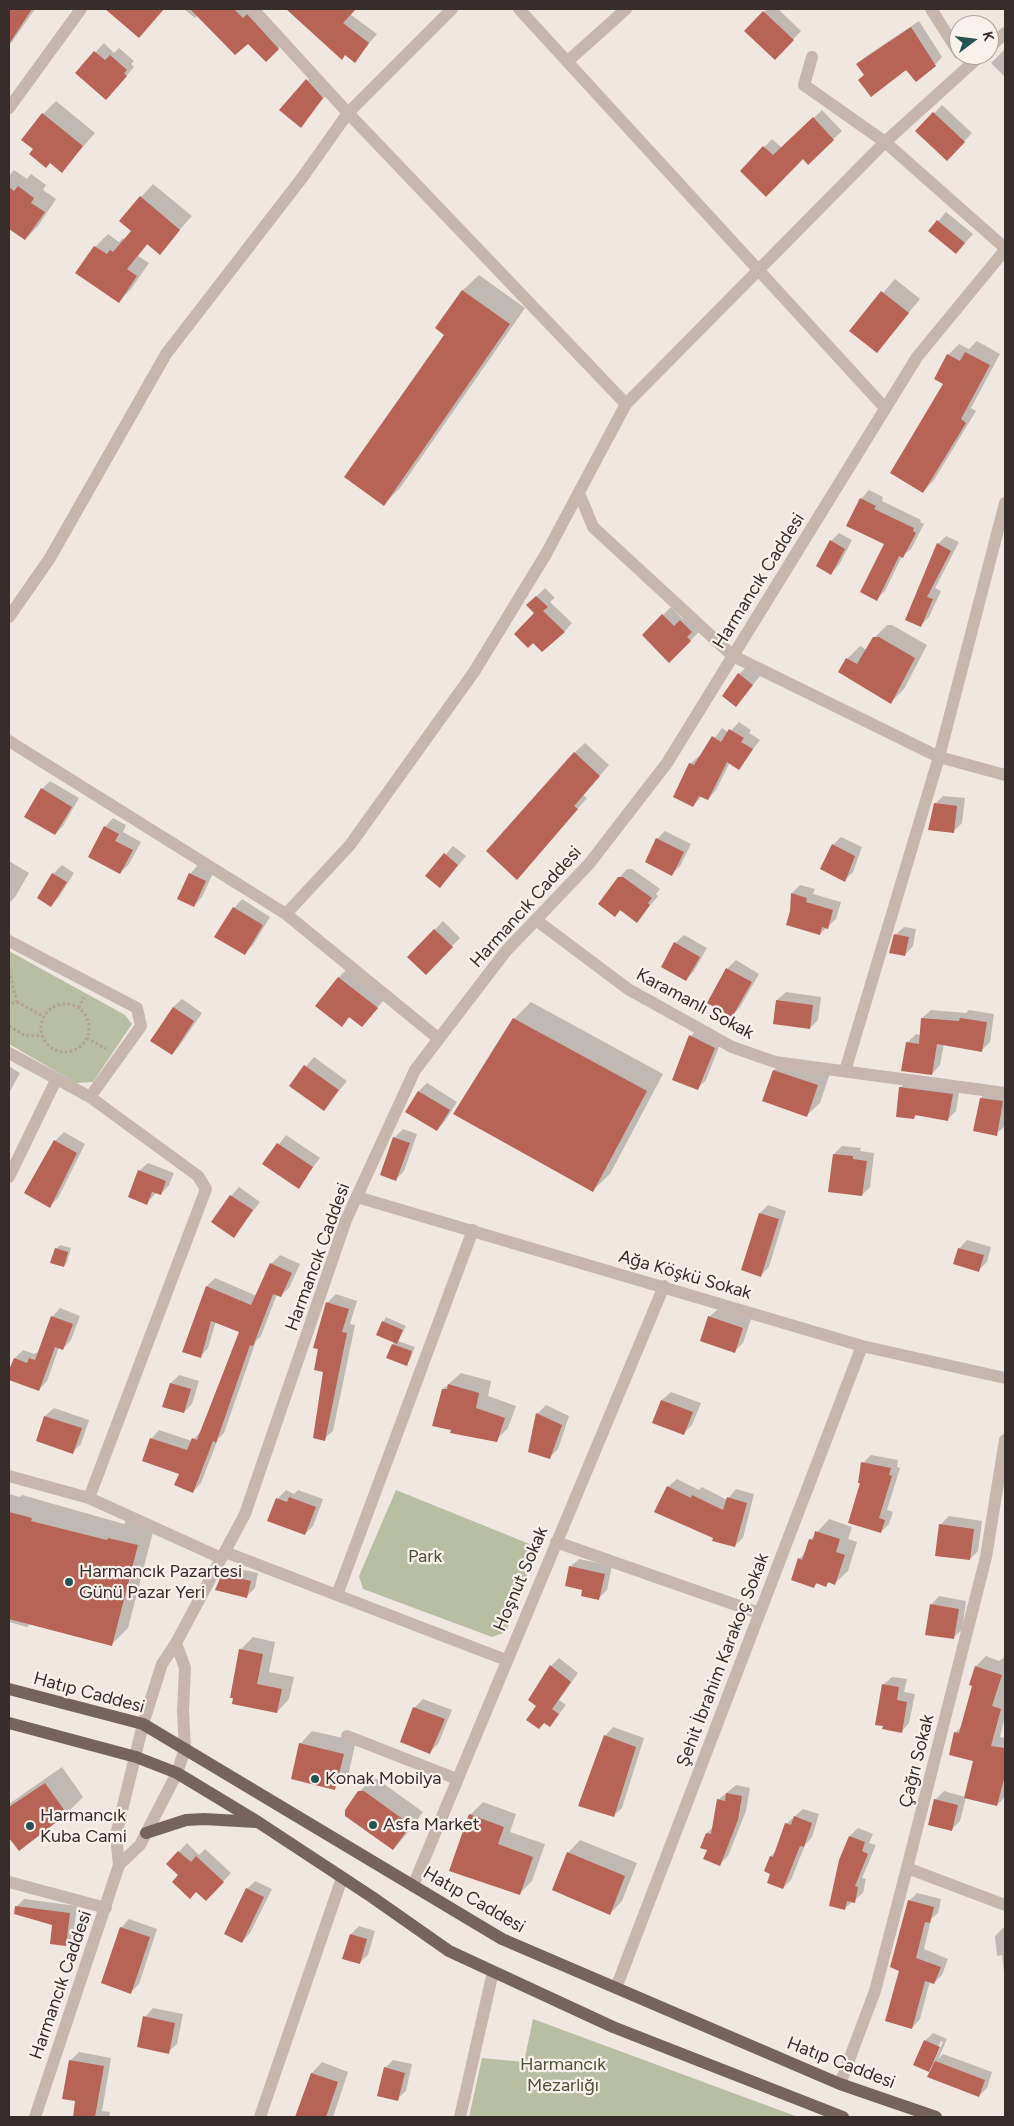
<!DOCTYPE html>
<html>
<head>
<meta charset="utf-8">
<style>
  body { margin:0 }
  #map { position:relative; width:1014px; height:2126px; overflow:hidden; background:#f0e7e0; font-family:Figtree,sans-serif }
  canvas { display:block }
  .frame { position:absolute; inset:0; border:10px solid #362d2b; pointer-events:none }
  .north { position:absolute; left:949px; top:15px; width:50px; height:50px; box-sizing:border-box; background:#f8f1ec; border:1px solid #aaa39f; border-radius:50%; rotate:75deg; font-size:14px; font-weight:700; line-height:20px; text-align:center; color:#362d2b }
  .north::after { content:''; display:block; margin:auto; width:18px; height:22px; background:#255351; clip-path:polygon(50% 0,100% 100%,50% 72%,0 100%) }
</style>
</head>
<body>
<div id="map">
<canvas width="1014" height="2126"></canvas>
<div class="frame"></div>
<div class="north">K</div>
</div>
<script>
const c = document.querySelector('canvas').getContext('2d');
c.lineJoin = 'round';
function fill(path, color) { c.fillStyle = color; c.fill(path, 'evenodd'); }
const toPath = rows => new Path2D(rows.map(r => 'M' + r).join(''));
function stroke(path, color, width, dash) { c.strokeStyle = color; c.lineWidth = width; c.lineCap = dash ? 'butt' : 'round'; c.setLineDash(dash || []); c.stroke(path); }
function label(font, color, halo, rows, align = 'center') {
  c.font = font + ' Figtree,sans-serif'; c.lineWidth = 4.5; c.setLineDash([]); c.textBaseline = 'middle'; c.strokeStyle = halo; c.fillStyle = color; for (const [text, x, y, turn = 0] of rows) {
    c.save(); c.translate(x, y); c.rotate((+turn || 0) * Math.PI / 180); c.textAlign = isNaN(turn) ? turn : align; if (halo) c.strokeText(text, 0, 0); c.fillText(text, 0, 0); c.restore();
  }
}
fill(toPath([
  [9,951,125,1015,132,1024,93,1082,76,1083,9,1044],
  [396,1490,537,1547,506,1632,492,1637,363,1589,359,1576],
  [533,2019,798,2117,469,2117,482,2058,524,2062]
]), '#b7bea2');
fill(toPath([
  [9,9,35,9,9,46],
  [184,9,249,9,285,41,266,61,248,42,198,15,195,18],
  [288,9,355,9,350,14,377,34,354,61,345,54,342,58],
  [767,9,778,9,801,31,775,59,746,31],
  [919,21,942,57,935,65,906,69,857,64,865,57],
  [104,43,114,53,119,48,134,61,131,64,134,67,114,90,77,73],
  [1005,49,1005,77,991,63],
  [315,72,331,89,301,126,281,110],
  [56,101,95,133,62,171,43,114],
  [942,105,972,133,947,160,917,131],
  [822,110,842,131,808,163,803,157,741,171,772,139,782,148],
  [14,170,27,179,31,174,46,185,43,190,56,199,38,226,25,239,9,227,9,176],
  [153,184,192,216,159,253,148,244,138,256,149,263,131,289,119,301,95,247,108,234,119,242,123,238,125,240,133,231,141,197],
  [946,212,973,234,956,253,930,231],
  [479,275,525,308,400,488,384,504,446,335,436,328,463,290],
  [895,279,920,299,877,351,851,330],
  [977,341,1000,354,971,408,976,411,934,480,923,492,945,383,948,355,959,344,969,349],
  [869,490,883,497,882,501,921,520,920,522,924,524,911,549,902,556,885,591,877,599,886,543,861,499],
  [839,533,852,540,839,565,831,573,831,541],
  [946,536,959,542,935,588,941,591,929,617,921,625,906,619,938,544],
  [545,588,555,598,550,602,572,623,564,632,528,605],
  [671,607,683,619,689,613,699,632,669,661,643,635],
  [887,625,892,625,927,645,904,689,891,702,847,659,860,646,867,650,874,638],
  [748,666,760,676,736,705,739,674],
  [739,722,751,730,749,733,760,740,739,768,730,762,716,790,708,799,702,796,693,806,690,764,699,756,701,757,722,728,729,733],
  [585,743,609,765,583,795,587,798,517,878,574,753],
  [50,781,79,798,63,826,55,834,42,789],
  [943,796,965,798,962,823,954,831,935,804],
  [113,818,126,825,123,832,141,842,129,864,120,873,105,827],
  [665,831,691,844,680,866,672,874,657,839],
  [841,837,862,847,853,872,845,880,833,845],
  [453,846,466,856,448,878,427,876],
  [9,861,29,873,15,897,9,903],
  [62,865,74,873,59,897,51,905,39,897,53,874],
  [198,865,213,873,202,897,194,906,190,874],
  [627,869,632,869,660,889,656,894,658,896,637,921,621,909,619,878],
  [800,885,815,889,813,894,841,902,836,919,820,934,791,912,792,893],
  [242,899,270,917,253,945,245,953,234,908],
  [443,921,460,938,426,973,409,957],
  [904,927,916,929,913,946,905,955,895,935],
  [684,935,707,948,694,971,686,979,675,943],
  [736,960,759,974,740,1007,732,1016,709,1002,727,969],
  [351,965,389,994,362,1026,350,1016,341,1025,338,978],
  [786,992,821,997,818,1020,810,1028,777,1000],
  [182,999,202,1013,180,1045,172,1054,173,1007],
  [531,1002,663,1074,610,1174,593,1190,514,1019],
  [931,1010,966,1013,969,1010,994,1014,990,1042,982,1050,944,1044,940,1065,932,1074,907,1043,916,1034,921,1035,922,1018],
  [699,1028,722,1039,706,1080,697,1089,691,1036],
  [314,1057,347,1081,323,1110,290,1085],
  [787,1058,830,1073,820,1103,807,1115,774,1070],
  [9,1066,20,1073,9,1093],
  [909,1079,960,1086,956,1111,948,1119,917,1114,914,1118,900,1088],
  [427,1083,457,1102,445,1121,437,1130,407,1111,419,1091],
  [989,1090,1005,1092,1005,1126,996,1134,981,1098],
  [403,1129,417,1134,404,1171,395,1180,381,1174,394,1138],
  [64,1132,85,1144,58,1198,50,1206,26,1192,55,1141],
  [286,1135,320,1158,298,1187,264,1164],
  [842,1146,861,1148,860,1151,874,1153,870,1187,862,1195,834,1154],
  [148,1163,174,1173,169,1185,161,1194,157,1192,147,1203,139,1171],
  [239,1187,260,1202,234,1236,231,1196],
  [768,1205,786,1211,769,1267,761,1275,760,1213],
  [967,1240,991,1247,987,1262,979,1270,959,1249],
  [60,1245,71,1248,67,1262,64,1266,56,1249],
  [280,1255,300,1264,289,1288,280,1296,277,1294,261,1336,256,1341,224,1433,218,1439,201,1483,193,1492,181,1473,151,1439,159,1430,192,1441,201,1431,240,1331,216,1321,208,1348,200,1357,184,1352,207,1286,215,1278,257,1296,271,1264],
  [336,1294,357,1301,350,1324,355,1325,333,1431,324,1439,325,1372,320,1348,314,1347,328,1302],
  [60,1308,80,1316,71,1340,63,1349,59,1347,47,1381,39,1390,9,1379,15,1358,23,1350,34,1354,40,1351,52,1317],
  [718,1309,751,1319,743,1343,735,1351,709,1317],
  [386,1317,406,1326,398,1341,415,1347,410,1360,406,1364,393,1344,395,1342,377,1334],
  [461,1373,491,1381,488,1396,516,1406,508,1428,496,1440,443,1389],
  [179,1375,199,1381,192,1404,184,1412,164,1406,171,1383],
  [671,1392,701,1403,692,1425,684,1433,654,1422,662,1400],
  [546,1405,569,1416,558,1449,550,1457,535,1432,532,1431,537,1414],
  [54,1408,89,1420,81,1444,73,1452,38,1441,45,1416],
  [871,1455,898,1460,897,1467,900,1468,887,1510,893,1512,889,1524,881,1532,862,1482,863,1463],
  [677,1479,699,1490,702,1487,727,1500,736,1489,754,1494,743,1538,734,1546,714,1537,668,1487],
  [286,1490,294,1494,298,1490,323,1499,313,1526,305,1534,277,1499],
  [9,1494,20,1497,22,1495,124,1524,126,1521,154,1528,128,1628,111,1645,30,1624,27,1627,9,1622],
  [949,1516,982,1521,978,1551,970,1559,940,1525],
  [829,1519,852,1527,848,1539,857,1542,848,1571,835,1583,830,1582,826,1585,818,1583,814,1586,799,1559,806,1552,810,1540],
  [579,1559,612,1566,607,1590,599,1598,583,1589,570,1567],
  [231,1567,258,1573,255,1588,247,1596,223,1575],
  [939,1596,966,1601,962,1630,953,1638,931,1605],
  [253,1637,275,1642,269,1672,294,1677,289,1699,277,1712,233,1703,240,1650],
  [986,1656,999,1661,1005,1657,1005,1716,1000,1737,1005,1738,1005,1797,997,1805,966,1797,960,1821,952,1829,935,1800,944,1791,965,1797,975,1760,955,1733,963,1725,973,1685,970,1684,976,1666],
  [559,1658,578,1673,559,1700,566,1705,550,1726,538,1705,551,1666],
  [892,1677,907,1679,904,1692,915,1694,909,1723,901,1732,883,1685],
  [423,1699,452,1710,438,1744,430,1752,402,1741,415,1707],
  [613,1727,644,1738,622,1808,613,1816,605,1736],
  [312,1731,356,1741,348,1776,335,1788,300,1744],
  [62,1767,83,1797,66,1814,19,1849,9,1836,9,1804],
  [372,1779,377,1779,423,1812,405,1836,393,1849,359,1792],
  [736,1785,750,1788,746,1811,728,1856,720,1864,708,1849,707,1833,713,1827,718,1800],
  [483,1802,516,1814,510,1832,545,1844,532,1881,519,1894,470,1815],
  [803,1809,819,1814,812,1837,805,1845,791,1880,783,1888,772,1873,771,1856,777,1850,786,1824],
  [858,1828,873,1834,869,1843,876,1845,862,1878,866,1879,863,1893,845,1908,850,1836],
  [580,1840,637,1863,622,1901,610,1914,568,1853],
  [187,1843,199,1855,205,1849,231,1873,214,1891,179,1875,168,1864],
  [255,1881,272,1889,250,1933,242,1942,247,1889],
  [917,1893,941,1899,938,1913,931,1919,924,1949,948,1959,942,1975,934,1983,930,1981,920,2019,912,2028,901,1970,909,1901],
  [24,1899,77,1906,73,1938,66,1945,54,1924,16,1907],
  [129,1919,157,1929,139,1984,131,1992,121,1928],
  [359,1926,375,1931,368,1955,359,1963,351,1934],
  [1003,1928,1005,1928,1004,1972,1002,1955,997,1956,995,1936],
  [153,2008,183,2014,177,2044,168,2052,145,2017],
  [933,2033,947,2039,938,2059,943,2054,992,2072,987,2088,979,2096,934,2065,928,2070,925,2041],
  [941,2041,943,2042,934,2062,932,2062],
  [79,2052,111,2058,102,2111,110,2112,109,2117,74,2117,76,2100,70,2061],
  [393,2060,412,2064,406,2091,397,2099,385,2068],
  [322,2062,348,2072,333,2117,296,2117,312,2073]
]), '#0003');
fill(toPath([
  [9,9,32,9,9,44],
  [105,9,164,9,139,38],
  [190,9,234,9,243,18,247,14,279,49,266,62,248,44,235,55],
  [286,9,356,9,343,23,369,43,355,63,345,55,342,60],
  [763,11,794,40,775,60,744,31],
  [911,27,936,66,916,82,906,70,871,97,858,80,864,75,856,64],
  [94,51,105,60,110,55,127,70,124,73,127,76,106,100,75,73],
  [306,79,323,98,301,128,279,110],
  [933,112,965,142,947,161,915,131],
  [42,113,83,146,62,173,50,163,46,168,29,154,33,149,21,140],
  [813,117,834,140,808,165,803,159,766,197,740,171,763,146,773,155],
  [18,186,34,198,31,203,45,212,25,240,9,229,9,187,14,191],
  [140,196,180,230,160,255,147,244,127,269,137,276,119,303,75,273,94,246,107,254,110,250,113,252,131,231,119,221],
  [937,220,965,243,956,254,928,231],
  [462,290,510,324,384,506,344,477,444,335,435,328],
  [881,291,909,313,877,353,849,331],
  [965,352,990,365,961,419,966,423,923,493,890,473,943,384,934,379,947,354,960,361],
  [860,498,876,506,874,509,914,528,913,531,916,533,903,558,899,556,877,601,860,592,884,544,846,526],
  [830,540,845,549,831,575,816,566],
  [937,543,951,551,927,597,933,599,921,627,905,620],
  [536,596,548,607,543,611,565,632,542,652,533,643,528,648,514,634,534,613,526,605],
  [662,614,674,626,680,620,692,632,687,637,691,641,669,663,642,635],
  [873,637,879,637,915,658,891,704,838,672,846,658,857,664],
  [738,673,753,685,736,707,722,696],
  [729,729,744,738,741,742,753,749,739,770,727,762,708,800,699,796,693,807,673,797,689,763,694,765,712,736,721,742],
  [574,752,600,776,574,806,578,809,517,880,486,851],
  [41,788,72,807,55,835,24,817],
  [934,803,957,806,954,833,928,830],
  [104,826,119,834,115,841,133,850,120,874,88,857],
  [656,838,684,852,672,876,645,862],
  [832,844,855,856,845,882,820,869],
  [444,853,458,865,440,888,425,876],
  [52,873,67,882,51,907,37,898],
  [189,873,206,881,194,907,177,899],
  [618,877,623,877,652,898,648,903,650,905,637,923,620,910,615,917,598,904],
  [791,893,807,898,806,902,833,910,828,929,822,927,820,935,786,925,790,911],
  [233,907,263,925,245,955,214,937],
  [434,929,453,947,426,975,407,957],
  [894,934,909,937,905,956,889,953],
  [674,942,700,957,686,981,661,967],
  [726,968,752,982,732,1017,707,1003],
  [338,977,378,1008,362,1027,349,1017,342,1027,315,1006],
  [776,1000,813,1005,810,1029,773,1024],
  [173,1007,194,1021,172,1055,150,1041],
  [513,1018,647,1091,593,1192,453,1114],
  [921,1018,959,1021,960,1018,987,1022,982,1052,937,1044,932,1075,901,1071,906,1042,919,1044],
  [689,1035,715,1048,698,1090,672,1080],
  [304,1065,339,1090,324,1111,289,1086],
  [773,1070,818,1085,807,1117,762,1101],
  [899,1087,953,1094,948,1121,915,1115,914,1119,896,1117],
  [418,1091,450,1110,437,1131,405,1112],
  [980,1098,1003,1101,997,1136,973,1131],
  [393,1137,410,1143,396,1181,380,1175],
  [54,1140,77,1153,50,1208,24,1193],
  [277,1143,313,1167,299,1189,262,1164],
  [833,1154,853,1156,853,1159,867,1161,862,1196,828,1192],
  [138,1170,166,1181,161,1195,152,1192,147,1205,128,1197],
  [230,1195,253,1210,234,1238,211,1222],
  [759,1213,779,1219,761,1277,741,1270],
  [55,1248,68,1252,64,1267,50,1263],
  [958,1248,984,1255,979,1272,953,1264],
  [270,1263,292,1273,281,1297,273,1294,253,1346,250,1345,216,1443,213,1441,193,1493,174,1485,179,1474,142,1461,150,1438,187,1450,192,1438,197,1440,239,1332,211,1321,201,1358,182,1352,206,1286,251,1305],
  [326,1302,349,1309,342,1332,347,1333,325,1441,313,1438,323,1372,314,1370,318,1349,313,1348],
  [51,1316,73,1324,63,1350,55,1347,39,1391,9,1380,9,1370,14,1358,27,1363,29,1358,35,1360],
  [708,1316,743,1328,735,1353,700,1341],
  [382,1321,403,1330,397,1344,376,1335],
  [392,1344,412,1351,407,1366,386,1358],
  [170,1383,191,1389,184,1413,162,1407],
  [448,1384,479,1393,476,1408,505,1418,497,1442,450,1433,451,1430,432,1426,442,1389,447,1389],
  [661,1400,693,1412,684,1435,652,1423],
  [536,1413,562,1425,550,1459,528,1452],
  [44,1416,82,1428,73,1454,36,1441],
  [861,1462,891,1468,889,1475,892,1476,879,1518,885,1520,881,1533,848,1523,860,1483,858,1483],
  [667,1486,691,1498,692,1495,723,1510,727,1497,747,1503,735,1547,712,1541,713,1538,654,1512],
  [289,1497,316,1507,305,1535,267,1521,276,1498,287,1502],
  [9,1512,32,1518,31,1521,107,1540,108,1538,138,1545,112,1646,9,1619],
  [939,1524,974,1529,970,1560,935,1556],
  [815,1531,840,1539,836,1552,845,1555,835,1585,828,1582,826,1587,816,1583,814,1588,791,1580,798,1558,802,1560,809,1539,813,1540],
  [569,1566,605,1574,599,1600,581,1596,582,1590,565,1586],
  [222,1574,251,1581,247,1598,215,1590],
  [930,1604,959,1609,954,1639,925,1635],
  [239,1649,263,1654,257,1684,282,1689,277,1713,232,1704,233,1698,230,1698],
  [550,1665,571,1682,552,1709,559,1714,550,1727,544,1723,539,1729,526,1720,536,1706,528,1700],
  [975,1666,1002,1675,992,1706,1001,1709,991,1746,1005,1748,1005,1775,997,1806,964,1798,973,1761,949,1755,954,1732,959,1733,972,1686,969,1685],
  [882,1684,899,1687,897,1700,907,1702,902,1733,882,1729,883,1726,875,1725],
  [413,1707,445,1719,430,1754,400,1742],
  [604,1735,636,1747,614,1817,578,1806],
  [299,1743,344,1754,335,1790,291,1779],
  [45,1783,67,1814,19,1851,9,1838,9,1807],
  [358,1791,364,1791,411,1825,393,1850,345,1816,345,1810],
  [726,1793,742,1796,738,1820,720,1866,703,1859,707,1850,700,1848,706,1833,711,1834,717,1799,725,1801],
  [934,1799,958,1805,952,1831,928,1825],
  [469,1814,504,1827,498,1844,533,1857,520,1895,449,1871],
  [794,1816,812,1823,804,1847,800,1846,783,1889,767,1883,770,1874,764,1871,770,1856,773,1857,785,1823,791,1825],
  [849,1836,865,1842,862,1851,868,1854,855,1886,858,1887,855,1903,847,1901,845,1910,829,1906,839,1860],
  [178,1851,191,1862,196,1856,224,1882,206,1901,196,1892,190,1899,172,1882,178,1875,166,1864],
  [567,1852,625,1876,610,1915,552,1890],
  [246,1888,264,1897,242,1943,224,1934],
  [908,1900,934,1907,930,1923,925,1922,916,1958,941,1967,934,1984,925,1981,912,2029,885,2021,899,1971,890,1967],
  [15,1906,70,1913,66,1946,50,1944,52,1925,14,1914],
  [120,1927,150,1937,131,1994,101,1983],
  [350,1934,367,1939,360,1964,342,1959],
  [143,2016,175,2023,169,2054,137,2047],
  [924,2040,940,2047,929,2072,913,2065],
  [69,2060,104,2066,95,2117,73,2117,75,2101,62,2099],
  [935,2061,985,2080,979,2097,927,2077],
  [384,2067,405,2073,398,2101,377,2096],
  [311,2073,338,2082,326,2117,295,2117]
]), '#b76457');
stroke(toPath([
  [9,971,17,1002,9,1004],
  [17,1002,43,1016],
  '41 1028a24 24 0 1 1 48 0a24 24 0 1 1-48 0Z',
  [79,1008,84,997],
  [9,1026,24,1035,42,1036],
  [87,1038,106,1049]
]), '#b3a098', 3, [2.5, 2.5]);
stroke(toPath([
  [253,9,348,113,626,404],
  [519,9,885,408],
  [931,9,959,53],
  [989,48,1005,33],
  [812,57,804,85,885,142,1005,248],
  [568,61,626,9],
  [9,108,81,9],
  [579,493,593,527,733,656,939,757,1005,775],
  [9,617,50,558,166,354,302,178,348,113,452,9],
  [9,741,286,914,439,1039],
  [286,914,350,845,474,672,546,554,626,404,885,142,981,55],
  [536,920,628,989,732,1047,775,1062,1005,1093],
  [9,941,137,1008,141,1026,90,1097],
  [9,1053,90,1097,198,1176,206,1189,89,1498],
  [845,1071,939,757,1005,503],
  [9,1177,56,1080],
  [357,1197,862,1346,1005,1378],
  [9,1476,89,1498,221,1558],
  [556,1542,759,1613],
  [225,1552,506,1660],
  [337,1595,473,1230],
  [347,1736,457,1779],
  [119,1865,140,1845,177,1773,185,1749,183,1711,185,1668,176,1643],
  [907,1868,1005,1905],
  [9,1882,106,1908],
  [413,1886,664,1286],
  [616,1988,862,1346],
  [840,2084,875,1991,907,1868,986,1557,1005,1440],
  [35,2117,119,1865,116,1835,143,1724,162,1664,176,1643,245,1514,346,1220,415,1070,506,951,589,864,667,763,917,357,1005,250],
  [260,2117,342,1878],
  [460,2117,493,1972]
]), '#c7b6ad', 12);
stroke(toPath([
  [9,1689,143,1724,502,1939,840,2084,936,2117],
  [9,1723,136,1757,177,1773,258,1822,372,1897,449,1951,613,2027,843,2117],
  [146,1833,186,1820,204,1819,256,1822]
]), '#76635e', 12);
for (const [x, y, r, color] of [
  [69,1582,5,"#255351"],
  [315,1779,5,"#255351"],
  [373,1825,5,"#255351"],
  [30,1826,5,"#255351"]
]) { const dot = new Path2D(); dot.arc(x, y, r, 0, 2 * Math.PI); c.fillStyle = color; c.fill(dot); stroke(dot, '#f8f1ec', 2); }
label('18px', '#362d2b', '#f8f1ec', [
  ["Harmancık Caddesi",759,581,-58],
  ["Harmancık Caddesi",526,907,-48],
  ["Karamanlı Sokak",695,1004,28],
  ["Harmancık Caddesi",318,1257,-70],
  ["Ağa Köşkü Sokak",685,1275,16],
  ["Hoşnut Sokak",521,1579,-67],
  ["Şehit İbrahim Karakoç Sokak",723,1660,-69],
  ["Hatıp Caddesi",89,1693,15],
  ["Çağrı Sokak",917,1761,-76],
  ["Hatıp Caddesi",474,1900,30],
  ["Harmancık Caddesi",61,1985,-71],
  ["Hatıp Caddesi",841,2063,21]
]);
label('18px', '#495232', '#f8f1ec', [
  ["Park",425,1557],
  ["Harmancık",563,2065],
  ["Mezarlığı",563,2086]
]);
label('18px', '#362d2b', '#f8f1ec', [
  ["Harmancık Pazartesi",79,1572],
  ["Günü Pazar Yeri",79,1593],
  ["Konak Mobilya",325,1779],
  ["Harmancık",40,1816],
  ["Kuba Cami",40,1837],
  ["Asfa Market",383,1825]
], 'left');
</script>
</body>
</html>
